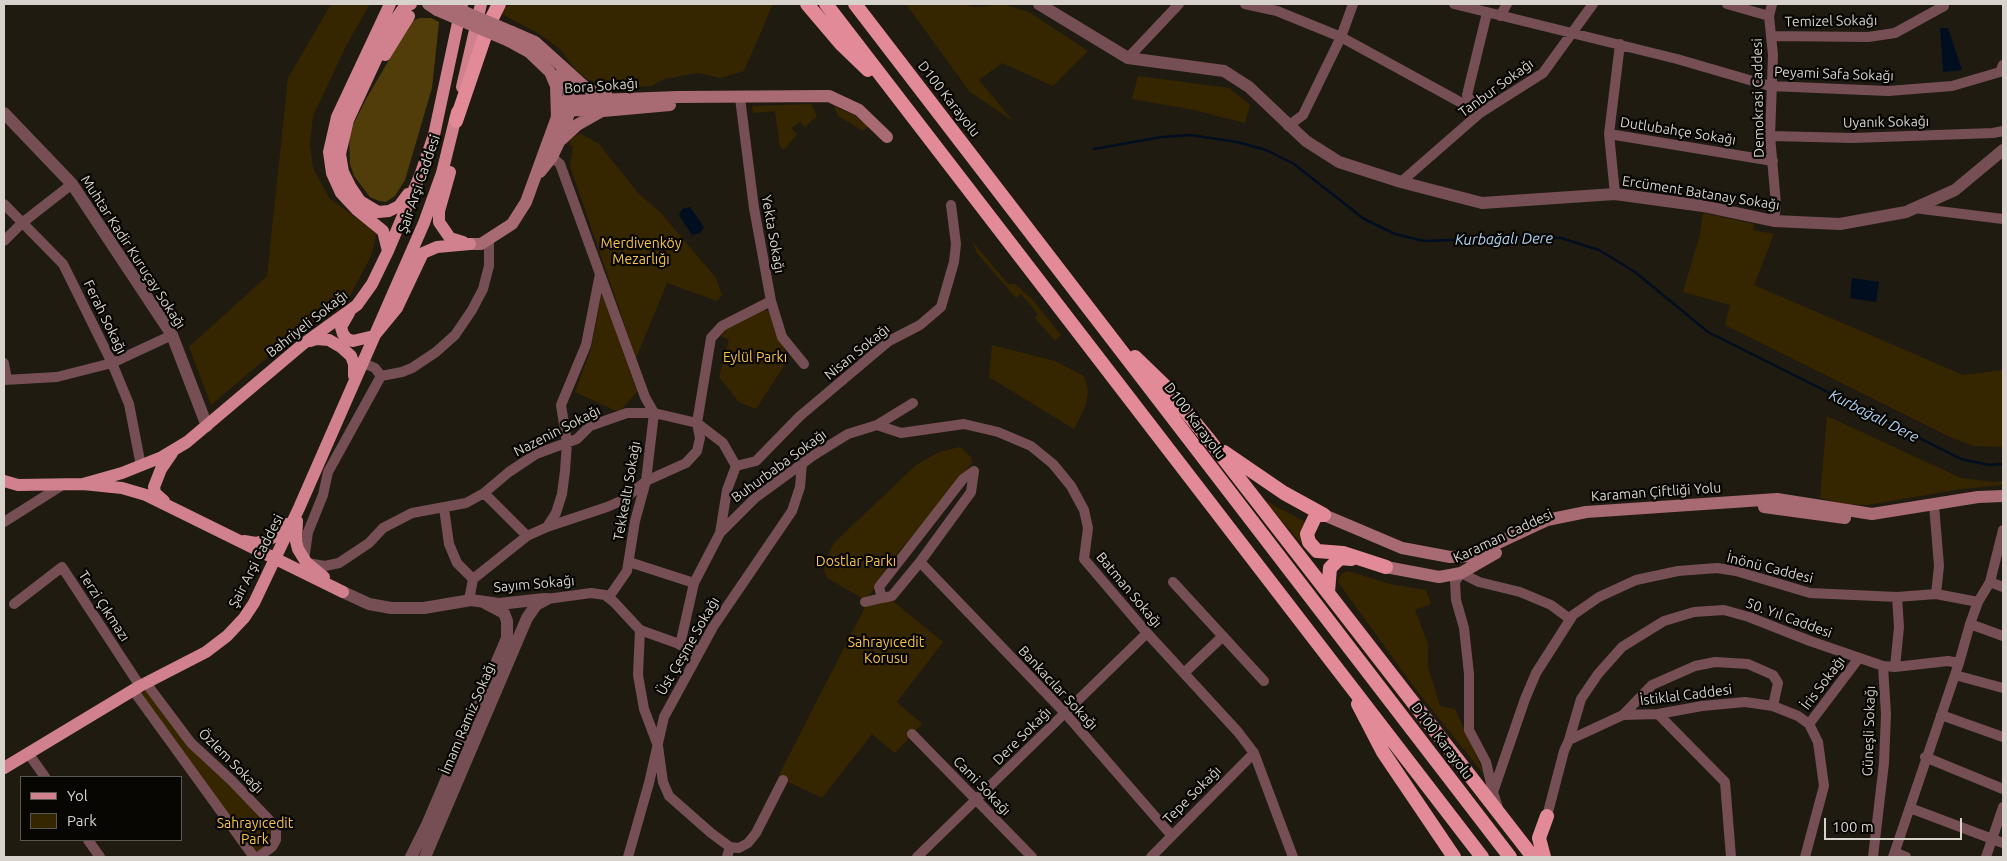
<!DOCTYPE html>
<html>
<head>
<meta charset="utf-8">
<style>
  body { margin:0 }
  #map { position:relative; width:2007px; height:861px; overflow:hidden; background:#201b11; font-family:Ubuntu,sans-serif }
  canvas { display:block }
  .frame { position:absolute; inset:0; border:5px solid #d7d3cc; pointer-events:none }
  .legend { position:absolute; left:20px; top:776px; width:162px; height:65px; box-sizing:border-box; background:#080603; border:1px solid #5b5853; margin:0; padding:6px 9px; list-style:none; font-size:15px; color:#d7d3cc }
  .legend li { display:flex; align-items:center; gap:10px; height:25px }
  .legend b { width:25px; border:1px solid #5b5853 }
  .scale { position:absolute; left:1824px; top:818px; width:138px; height:22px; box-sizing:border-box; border:2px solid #d7d3cc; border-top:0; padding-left:6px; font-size:15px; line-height:18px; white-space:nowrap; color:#d7d3cc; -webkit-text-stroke:4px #080603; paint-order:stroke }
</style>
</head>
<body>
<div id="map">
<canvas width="2007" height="861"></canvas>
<div class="frame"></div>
<ul class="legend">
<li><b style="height:6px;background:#d0818d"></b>Yol</li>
<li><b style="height:14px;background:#362600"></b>Park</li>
</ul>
<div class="scale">100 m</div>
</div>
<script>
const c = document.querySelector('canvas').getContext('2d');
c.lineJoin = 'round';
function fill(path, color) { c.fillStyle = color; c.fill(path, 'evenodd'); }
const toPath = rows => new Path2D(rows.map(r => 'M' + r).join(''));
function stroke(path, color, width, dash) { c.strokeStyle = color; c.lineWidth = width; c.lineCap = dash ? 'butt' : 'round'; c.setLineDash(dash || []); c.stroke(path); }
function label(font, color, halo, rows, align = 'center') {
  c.font = font + ' Ubuntu,sans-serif'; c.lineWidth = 4.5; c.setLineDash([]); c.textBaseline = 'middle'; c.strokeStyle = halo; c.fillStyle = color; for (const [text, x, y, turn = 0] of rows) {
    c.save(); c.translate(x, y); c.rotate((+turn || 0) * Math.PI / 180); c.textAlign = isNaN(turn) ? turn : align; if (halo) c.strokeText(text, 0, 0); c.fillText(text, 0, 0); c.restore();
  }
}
fill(toPath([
  [331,4,370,4,346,46,313,116,310,145,313,168,329,198,369,227,376,234,375,242,370,258,351,294,338,309,298,331,211,405,189,347,267,276,288,78],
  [508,4,773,4,744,71,720,78,698,73,664,79,651,86,622,88,588,80,575,69,561,50,541,35,502,14],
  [906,4,959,4,977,7,978,4,979,7,1002,4,1029,12,1088,51,1053,86,1002,63,979,80,1013,121,970,92],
  [1138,76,1229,88,1250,105,1245,123,1194,110,1132,99],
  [811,104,817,116,805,127,800,122,791,128,797,134,784,150,780,147,775,111,753,113,752,106],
  [834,106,852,114,869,126,863,131,838,116],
  [580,133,599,144,638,193,661,213,716,278,722,295,717,301,667,283,636,358,570,166,573,146,569,145,571,139],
  [1703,213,1754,224,1753,230,1774,234,1754,285,1963,375,2003,370,2003,447,1973,446,1950,437,1725,325,1730,305,1683,292,1700,234],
  [972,241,1008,284,1015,284,1033,300,1061,335,1055,341,1035,318,1038,314,1021,294,1016,298,977,253],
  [602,292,637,392,619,412,575,392,591,349],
  [762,310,770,311,779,339,789,358,756,409,739,402,719,377,729,340,721,336,728,325],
  [992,345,1055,361,1084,376,1088,391,1086,405,1074,429,989,377],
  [1827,416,1961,478,1995,482,2003,481,2003,485,1961,489,1868,505,1843,504,1820,498],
  [960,447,971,457,972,463,887,566,870,595,862,598,827,578,823,566,834,543,916,465,939,452],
  [1264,500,1309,524,1301,543],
  [1348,571,1390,584,1426,590,1431,604,1415,610,1428,644,1428,667,1440,706,1455,709,1486,777,1414,687,1338,582,1341,574],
  [887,600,894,602,943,642,897,702,922,724,895,753,872,734,822,798,778,777,866,605],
  [148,688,274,827,269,844,255,857,139,695]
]), '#362600');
fill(toPath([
  [420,18,431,18,439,22,432,88,405,180,395,196,386,202,379,201,370,197,354,176,350,164,349,133,366,99,412,21]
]), '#513d0a');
fill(toPath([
  [1940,28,1948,28,1962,70,1943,72],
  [690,207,704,227,700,233,692,235,679,215,682,209],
  [1852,278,1879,282,1876,302,1850,298]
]), '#000e20');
stroke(toPath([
  [1094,149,1162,137,1190,135,1237,142,1266,150,1294,164,1364,219,1395,234,1424,241,1534,237,1561,238,1599,250,1635,272,1708,332,1961,459,1989,465,2003,464]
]), '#000e20', 2.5);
stroke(toPath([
  [1245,4,1277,11,1341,37,1480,113],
  [1454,4,1677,59,1770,86,1888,91,1952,86,2000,72,2003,65],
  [1727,4,1769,16],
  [1772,4,1769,16,1773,55,1770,136,1776,204,1774,221],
  [1500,16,1507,4],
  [1772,36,1868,37,1895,33,1944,6,1944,4],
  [1128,58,1179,4],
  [740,98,754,208,771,301,782,337,804,364],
  [1478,111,1467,95,1487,13],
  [1288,126,1303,115,1341,37,1353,4],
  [1609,134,1773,161],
  [1770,136,1853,138,1993,133,2003,131],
  [1401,182,1480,113,1543,73,1593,4],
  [1615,194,1609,134,1620,44],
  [4,204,63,264,112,363,129,404,141,466],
  [1914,208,2003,219],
  [4,241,22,223,72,184],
  [600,274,645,397,654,413,646,481,635,521,627,571,609,597],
  [4,363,7,380],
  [381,376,402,372,412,368,436,352,455,335,472,310,483,289,489,266,489,238],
  [4,380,57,377,112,363,172,335],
  [877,425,901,433,964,424,998,432,1031,446,1053,464,1071,486,1084,510,1088,528,1084,559,1147,633,1238,732,1254,753,1293,857],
  [736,466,756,461,800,416,889,341,920,325,941,307,954,262,956,244,951,205],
  [484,493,527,536],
  [1934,505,1939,566,1936,594],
  [444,508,449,544,457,563,473,579,469,600],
  [4,522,64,484],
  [547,527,556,513,562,494,565,471,567,443,561,405,586,345,600,274,560,164,552,157],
  [720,533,755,498,814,455,848,434,877,425,913,403],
  [304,560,308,532,323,495,328,472,381,376,375,368,368,365,360,366],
  [629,562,694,583],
  [920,562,892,596,882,598,879,587,963,479,974,471,971,492,920,562,1065,713,1172,836],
  [307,563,325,566,339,563,369,543,383,528,412,513,466,503,484,493,509,472,536,454,577,439,590,426,627,413,654,413,697,423,723,443,736,466,727,490,720,533,694,583,680,645],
  [473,579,527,536,547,527,607,507,623,500,646,481,686,463,697,451,700,438,697,423,711,338,722,326,771,301],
  [1173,582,1264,681],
  [1990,582,2003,587],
  [547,599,591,593,605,595,614,602,640,630,699,651],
  [865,602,882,598],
  [14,604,62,567,140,686],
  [1970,624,2003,636],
  [640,630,638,675,644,709,658,746,663,782,669,796,711,833,730,847,727,857],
  [1895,667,1899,627,1897,597],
  [1184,673,1223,636],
  [1955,675,2003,688],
  [146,683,191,743,231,780,276,827,276,840,272,847,258,857],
  [133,690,254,857],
  [1658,714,1725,782,1731,857],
  [1623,715,1652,685,1695,666,1715,662,1748,664,1773,675,1778,683,1773,706],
  [1941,715,2003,737],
  [1809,724,1859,658],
  [912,734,1032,857],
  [1569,740,1581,699,1598,674,1622,647,1664,621,1694,612,1724,610,1749,617,1810,641,1883,666,1895,667,1948,661,1959,663],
  [28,753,45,777],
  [1925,757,2003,789],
  [1493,792,1486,762,1469,730,1469,674,1464,628,1456,600,1455,582,1461,573,1479,582,1520,592,1551,605,1570,619],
  [1498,808,1493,792,1525,699,1536,673,1573,615,1599,597,1636,580,1678,571,1717,568,1736,571,1810,593,1897,597,1936,594,1978,602],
  [1910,808,2003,843],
  [1547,816,1564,751,1569,740,1623,715,1658,714,1702,706,1745,702,1773,706,1798,716,1809,724,1818,742,1824,786,1805,857],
  [88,840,100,857],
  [730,847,739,848,748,843,756,833,783,780],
  [1896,853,1906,857],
  [628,857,649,783,664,717,713,627,792,511,800,487,802,463],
  [917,857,1147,633],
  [1151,857,1254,753],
  [1873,857,1884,763,1886,714,1883,666],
  [1893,857,1959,663,1970,624,1978,602,1990,582,2003,530],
  [1986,857,2003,807]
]), '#754f54', 10);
stroke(toPath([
  [1039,4,1128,58,1224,71,1249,87,1306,141,1339,162,1401,182,1482,203,1615,194,1703,206,1774,221,1840,224,1906,212,1955,190,2003,150],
  [4,113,72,184,172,335,207,426],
  [343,592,369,604,391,608,424,608,471,600,499,604,544,599],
  [411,857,426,827,507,638,507,621,504,613,483,602],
  [425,857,527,618,536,605,547,599]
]), '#754f54', 12);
stroke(toPath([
  [428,4,437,10],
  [512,32,535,42,586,88,607,96],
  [558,103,570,101,678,97,829,96,859,110,887,137],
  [558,103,570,110,603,111,670,105],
  [562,139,577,125,600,112],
  [540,172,552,157,560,140,570,110,568,87,562,71],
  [470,244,481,244,512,224,526,202,557,117,556,86,550,72,529,52,509,41],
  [1764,507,1845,518],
  [1324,515,1402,548,1450,557,1470,556,1547,520,1586,512,1777,499,1872,514,1978,497,2003,496],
  [1386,567,1439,577,1461,573,1496,553]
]), '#a86b74', 12);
stroke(toPath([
  [385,55,409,16],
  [462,87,481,4],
  [450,172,439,211,439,222,450,238,463,242],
  [408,194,399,206,389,211,378,212,373,209,360,201,350,186,343,172,340,154,348,120,393,23,405,6,411,4],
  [388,251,383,231,356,209,341,193,332,173,329,152,337,117,390,4],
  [349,313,341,327,343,334,347,339,353,341,374,336,397,308,423,253,437,247,470,244],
  [310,341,316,339,329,340,341,347,351,356,354,364,354,376],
  [4,481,18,485,83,484,122,488,146,495,343,592],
  [83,484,122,473,162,457,187,442,303,344,357,305,372,284,388,251,421,173,434,135,462,4],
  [164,501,155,493,154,487,161,469,172,453],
  [297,521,296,541,298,549,306,562,324,577],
  [244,541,256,543,267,540,276,536,287,524],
  [4,768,140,686,206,652,227,636,244,618,254,603,299,508,424,223,442,173,457,112]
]), '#d0818d', 12);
stroke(toPath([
  [807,4,841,44,868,70],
  [826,4,1482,857],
  [855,4,1510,857],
  [456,121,489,24,499,4],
  [1135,357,1164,385,1210,441,1533,857],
  [1224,452,1284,493,1324,515],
  [1324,515,1316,515,1307,534,1309,542,1317,551,1343,553,1386,567],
  [1328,592,1330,568,1340,558,1351,559],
  [1358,704,1383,752,1454,857],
  [1544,857,1539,838,1547,816]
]), '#e28a98', 14);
stroke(toPath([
  [446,4,512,32],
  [437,10,509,41]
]), '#a86b74', 12);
label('14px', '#d7d3cc', '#080603', [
  ["Temizel Sokağı",1831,21,-1],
  ["Peyami Safa Sokağı",1834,74,2],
  ["Bora Sokağı",601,86,-4],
  ["Tanbur Sokağı",1496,88,-36],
  ["Demokrasi Caddesi",1758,98,-91],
  ["D100 Karayolu",949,99,52],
  ["Uyanık Sokağı",1886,122,-1],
  ["Dutlubahçe Sokağı",1678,131,9],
  ["Şair Arşi Caddesi",419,184,-71],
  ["Ercüment Batanay Sokağı",1701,193,9],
  ["Yekta Sokağı",773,234,80],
  ["Muhtar Kadir Kuruçay Sokağı",133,252,57],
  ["Ferah Sokağı",105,317,64],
  ["Bahriyeli Sokağı",307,324,-38],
  ["Nisan Sokağı",857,352,-39],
  ["D100 Karayolu",1195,421,53],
  ["Nazenin Sokağı",557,431,-27],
  ["Buhurbaba Sokağı",779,466,-36],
  ["Tekkealtı Sokağı",627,491,-80],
  ["Karaman Çiftliği Yolu",1656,492,-4],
  ["Karaman Caddesi",1503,536,-25],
  ["Şair Arşi Caddesi",256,561,-63],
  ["İnönü Caddesi",1770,568,14],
  ["Sayım Sokağı",534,584,-5],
  ["Batman Sokağı",1129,590,50],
  ["Terzi Çıkmazı",104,606,57],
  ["50. Yıl Caddesi",1789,618,20],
  ["Üst Çeşme Sokağı",688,646,-60],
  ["İris Sokağı",1823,683,-53],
  ["Bankacılar Sokağı",1058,688,47],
  ["İstiklal Caddesi",1686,695,-7],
  ["İmam Ramiz Sokağı",468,718,-67],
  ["Güneşli Sokağı",1869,731,-88],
  ["Dere Sokağı",1022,736,-45],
  ["D100 Karayolu",1442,741,53],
  ["Özlem Sokağı",231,761,45],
  ["Cami Sokağı",982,786,46],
  ["Tepe Sokağı",1192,795,-45]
]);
label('14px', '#f7c34a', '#080603', [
  ["Merdivenköy",641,243],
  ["Mezarlığı",641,259],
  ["Eylül Parkı",755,357],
  ["Dostlar Parkı",856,561],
  ["Sahrayıcedit",886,642],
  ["Korusu",886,658],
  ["Sahrayıcedit",255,823],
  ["Park",255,839]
]);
label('italic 15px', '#b0d3f3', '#080603', [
  ["Kurbağalı Dere",1504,239,-1],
  ["Kurbağalı Dere",1874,416,27]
]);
</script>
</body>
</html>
